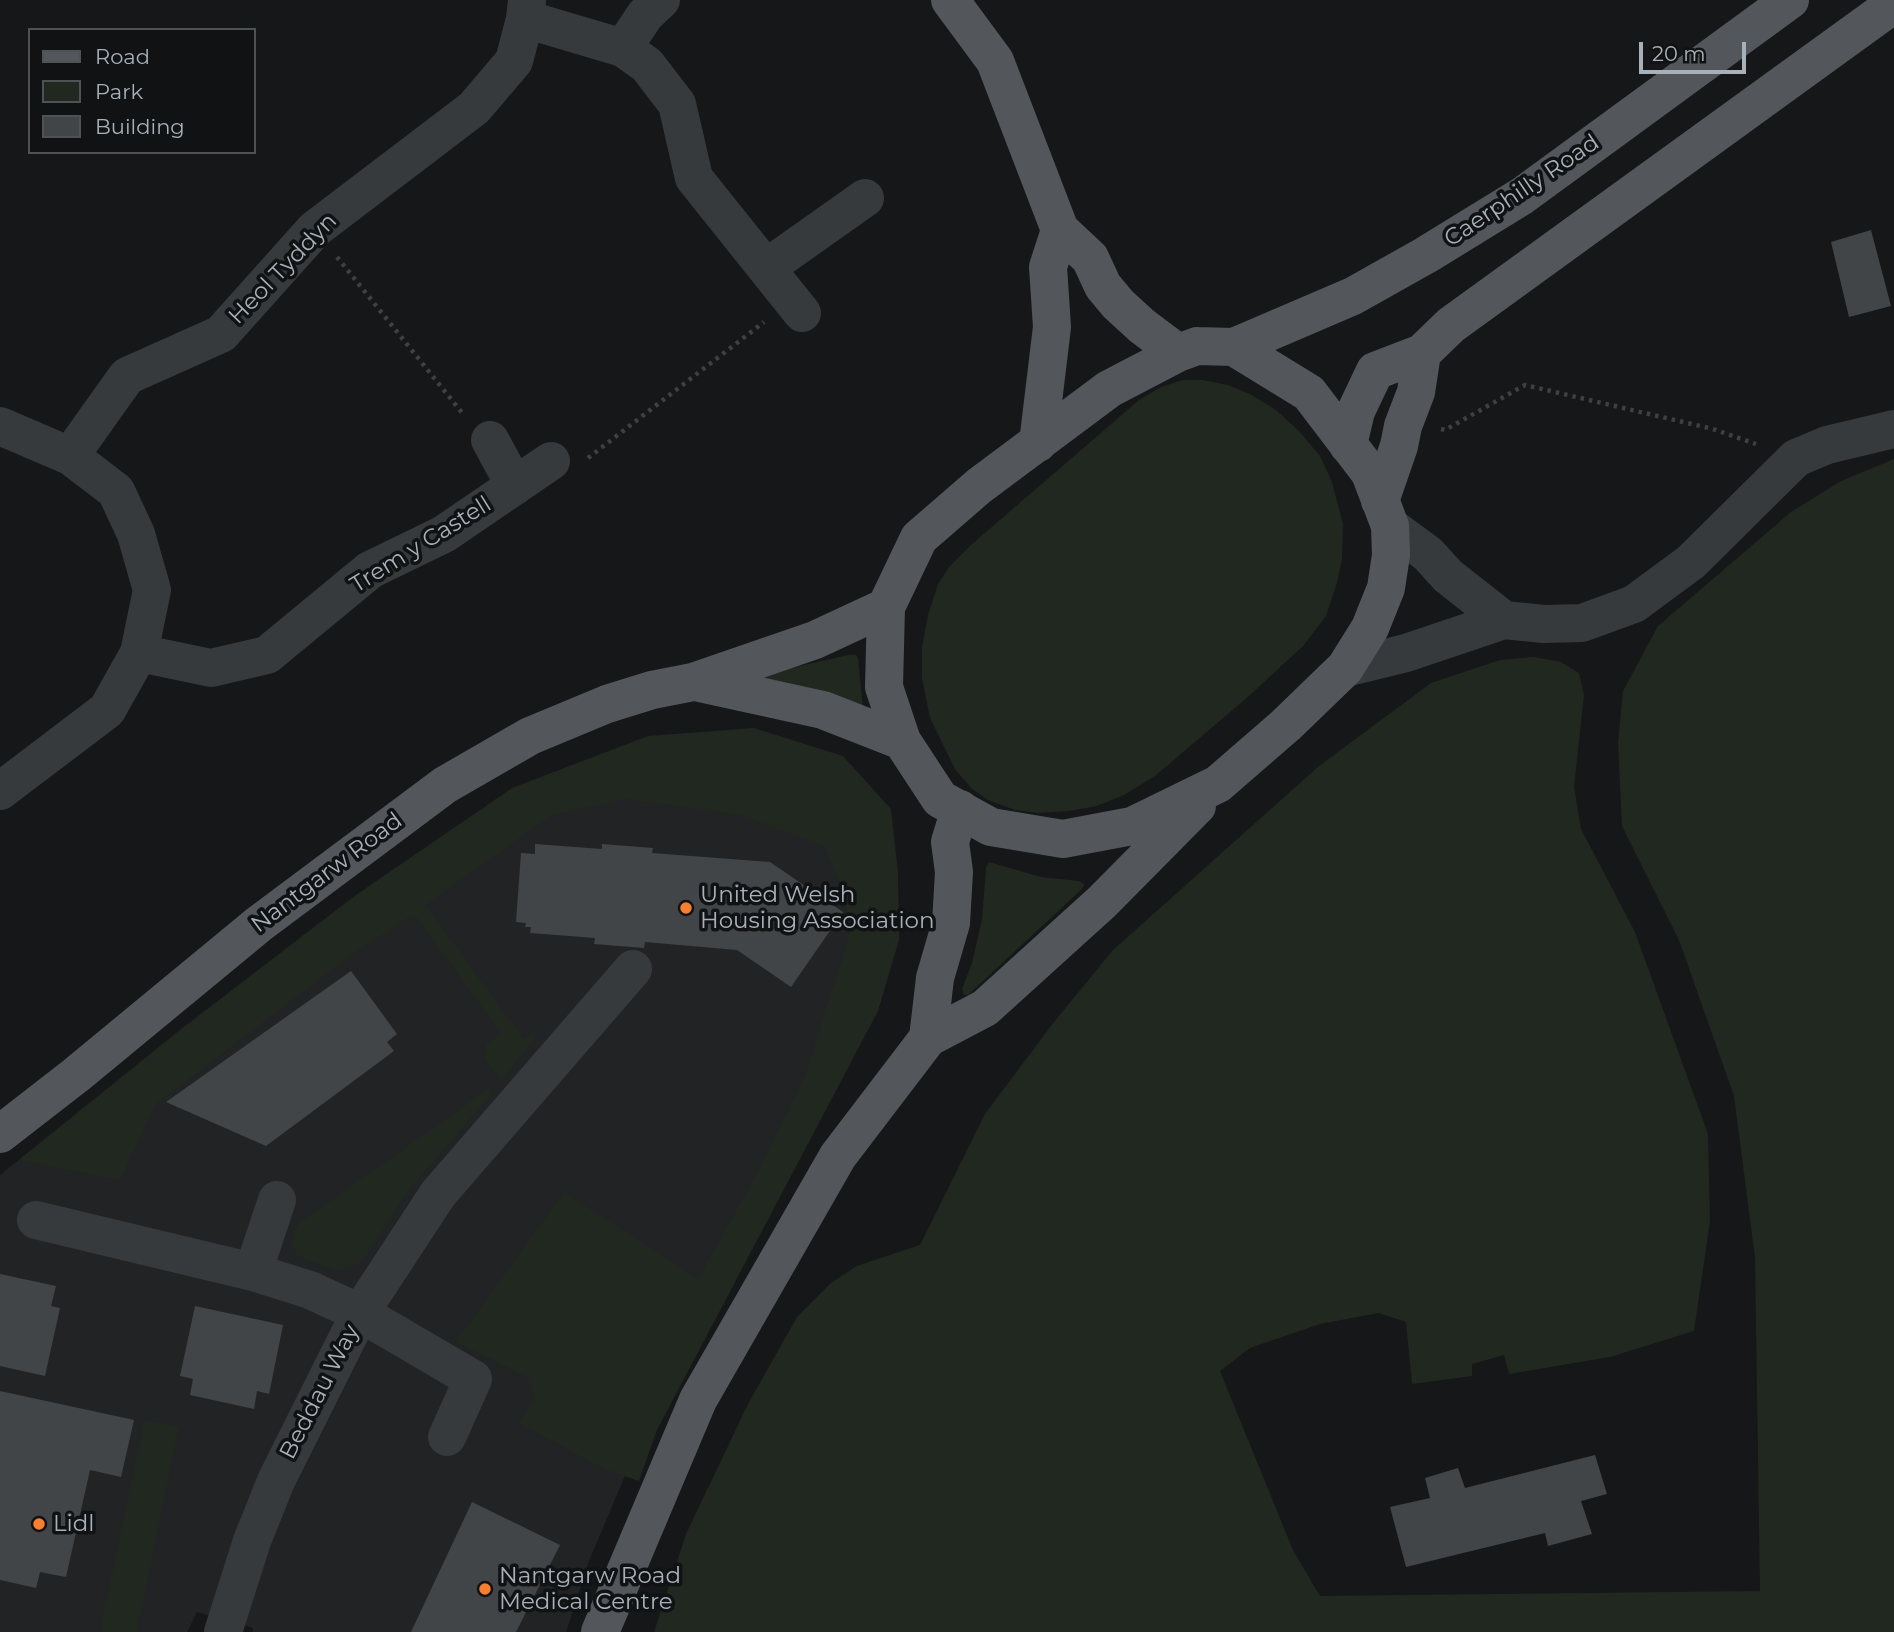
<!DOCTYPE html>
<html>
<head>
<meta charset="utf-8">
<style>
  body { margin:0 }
  #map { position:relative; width:1894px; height:1632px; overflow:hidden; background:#161718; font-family:Montserrat,sans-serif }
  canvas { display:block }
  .legend { position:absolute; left:28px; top:28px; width:228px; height:126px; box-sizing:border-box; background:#111213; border:2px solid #4d5255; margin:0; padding:9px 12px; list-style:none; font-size:21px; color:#a8b1b9 }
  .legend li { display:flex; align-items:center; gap:14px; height:35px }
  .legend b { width:35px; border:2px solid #4d5255 }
  .scale { position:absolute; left:1639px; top:42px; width:107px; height:32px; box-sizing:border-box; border:4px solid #a8b1b9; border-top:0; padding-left:9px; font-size:21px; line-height:24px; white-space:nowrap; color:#a8b1b9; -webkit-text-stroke:5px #111213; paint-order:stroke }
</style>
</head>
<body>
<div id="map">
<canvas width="1894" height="1632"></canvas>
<ul class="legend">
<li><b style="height:9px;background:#53575c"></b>Road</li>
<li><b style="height:19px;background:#212820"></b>Park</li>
<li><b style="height:19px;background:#424548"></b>Building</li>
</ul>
<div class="scale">20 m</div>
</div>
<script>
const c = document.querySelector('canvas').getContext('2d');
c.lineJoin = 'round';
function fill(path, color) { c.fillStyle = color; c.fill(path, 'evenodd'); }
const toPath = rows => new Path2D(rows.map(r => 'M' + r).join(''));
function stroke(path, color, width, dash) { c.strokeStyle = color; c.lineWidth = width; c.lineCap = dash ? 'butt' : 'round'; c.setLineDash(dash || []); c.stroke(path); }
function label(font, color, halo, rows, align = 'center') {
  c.font = font + ' Montserrat,sans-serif'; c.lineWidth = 7; c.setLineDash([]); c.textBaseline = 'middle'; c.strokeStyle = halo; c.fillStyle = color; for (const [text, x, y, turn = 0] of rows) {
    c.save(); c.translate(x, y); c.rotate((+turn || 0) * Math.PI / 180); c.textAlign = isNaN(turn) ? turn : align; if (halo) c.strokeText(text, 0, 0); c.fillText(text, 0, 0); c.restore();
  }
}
fill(toPath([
  [837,765,870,972,643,1433,589,1561,566,1632,253,1632,253,1628,197,1612,187,1632,0,1632,0,1175,180,1030,356,895,538,788]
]), '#222325');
fill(toPath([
  [1183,380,1203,380,1228,385,1250,394,1276,410,1299,431,1320,456,1332,482,1343,524,1342,559,1337,583,1326,616,1303,646,1249,696,1155,776,1124,795,1097,806,1069,811,1038,813,1015,810,988,800,971,788,955,769,930,718,922,678,922,647,928,615,938,584,949,567,972,544,1139,400,1161,387],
  [1894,459,1894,1632,654,1632,686,1534,748,1404,797,1317,832,1282,857,1266,920,1245,985,1114,1054,1022,1113,950,1319,766,1431,683,1500,660,1534,657,1561,662,1579,673,1584,695,1574,787,1581,829,1635,932,1708,1134,1710,1221,1694,1331,1610,1357,1509,1374,1504,1355,1472,1364,1472,1376,1412,1384,1406,1322,1379,1313,1320,1324,1250,1348,1220,1371,1293,1550,1320,1596,1760,1591,1755,1258,1734,1096,1679,940,1622,826,1618,743,1623,691,1658,626,1791,512,1841,481],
  [848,655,856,655,858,658,863,709,786,689,760,675],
  [754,728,843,756,891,809,898,872,899,940,878,1011,657,1430,639,1481,604,1469,519,1423,534,1398,529,1378,456,1342,564,1192,698,1279,762,1164,806,1073,849,936,845,894,824,846,740,815,626,799,552,815,425,905,524,1039,536,1031,533,1041,501,1080,485,1060,484,1051,486,1045,501,1033,414,914,347,958,155,1105,120,1180,19,1160,180,1030,356,895,512,788,648,736],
  [989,862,1041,877,1079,881,1084,884,1083,888,968,995,964,995,962,989,972,963,982,919,986,868],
  [491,1087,490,1096,411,1187,366,1256,357,1264,336,1271,297,1256,291,1242,298,1224],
  [144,1420,179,1427,137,1632,100,1632]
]), '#212820');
fill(toPath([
  [1871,230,1891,306,1849,317,1831,242],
  [535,844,602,849,602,844,653,848,652,853,770,862,843,912,791,987,737,950,645,942,644,948,594,944,595,938,530,933,531,927,525,927,526,923,516,922,521,853,535,854],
  [351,971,397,1034,387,1042,394,1051,266,1146,166,1102],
  [0,1274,56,1286,51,1306,60,1308,45,1376,0,1366],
  [195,1306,283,1325,269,1394,257,1391,254,1409,190,1395,193,1379,180,1376],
  [0,1391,134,1420,121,1477,90,1470,66,1577,40,1572,36,1588,0,1580],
  [1595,1455,1607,1494,1581,1501,1592,1534,1548,1546,1545,1533,1406,1567,1390,1507,1430,1498,1425,1478,1458,1468,1465,1488],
  [472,1502,560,1545,516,1632,411,1632]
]), '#424548');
stroke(toPath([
  [337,257,463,414],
  [1441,429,1445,430,1525,385,1713,429,1756,444],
  [588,458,764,322]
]), '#3d4144', 4.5, [3.5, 5]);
stroke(toPath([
  [525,19,623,48,647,65,677,104,694,178,802,313],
  [623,48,645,15,661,0],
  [766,268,865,198],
  [0,426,70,456,116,491,136,534,152,590,139,653,107,710,0,791],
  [490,440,515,486],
  [70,456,127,376,221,334,315,229,474,108,514,61,525,19,527,0],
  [1390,526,1428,554,1448,576,1504,620],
  [139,653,211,668,267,655,370,570,444,534,551,461],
  [1345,668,1406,653,1504,620,1544,624,1582,623,1634,604,1691,562,1796,458,1827,445,1894,429],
  [36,1220,253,1272,310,1290,360,1313,473,1379,447,1437],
  [253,1272,277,1200],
  [223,1632,252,1541,276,1481,360,1313,438,1194,633,969]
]), '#373a3d', 38);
stroke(toPath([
  [950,0,995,61,1060,230,1090,258,1103,286,1118,304,1142,326,1178,353],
  [1197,346,1234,347,1309,393,1370,473,1390,526,1391,555,1386,588,1370,628,1345,668,1286,725,1218,784,1132,826,1063,839,991,827,940,799,902,741,884,687,886,607,919,538,979,486,1109,389,1178,353,1197,346],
  [1234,347,1353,296,1426,255,1522,196,1790,0],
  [1038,443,1052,327,1048,267,1060,230],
  [1348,445,1356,411,1375,371,1422,353,1451,325,1894,4],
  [1380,501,1399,446,1403,426,1416,392,1422,353],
  [695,682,823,710,902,741],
  [928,1038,935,978,951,923,954,872,950,842,960,809],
  [0,1134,76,1075,259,924,445,785,530,736,607,704,652,690,693,682,815,640,886,607],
  [600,1632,698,1400,838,1156,928,1038,985,1008,1102,902,1197,806]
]), '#53575c', 38);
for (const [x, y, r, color] of [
  [686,908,7,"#f87f2f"],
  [39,1524,7,"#f87f2f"],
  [485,1589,7,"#f87f2f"]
]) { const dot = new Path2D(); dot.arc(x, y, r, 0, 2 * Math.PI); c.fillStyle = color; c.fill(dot); stroke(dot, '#111213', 2.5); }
label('23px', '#a8b1b9', '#111213', [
  ["Caerphilly Road",1522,191,-34],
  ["Heol Tyddyn",283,269,-46],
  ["Trem y Castell",421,545,-32],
  ["Nantgarw Road",327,873,-37],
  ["Beddau Way",320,1392,-63]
]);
label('23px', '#a8b1b9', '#111213', [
  ["United Welsh",700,895],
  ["Housing Association",700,921],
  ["Lidl",53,1524],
  ["Nantgarw Road",499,1576],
  ["Medical Centre",499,1602]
], 'left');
</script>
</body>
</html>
